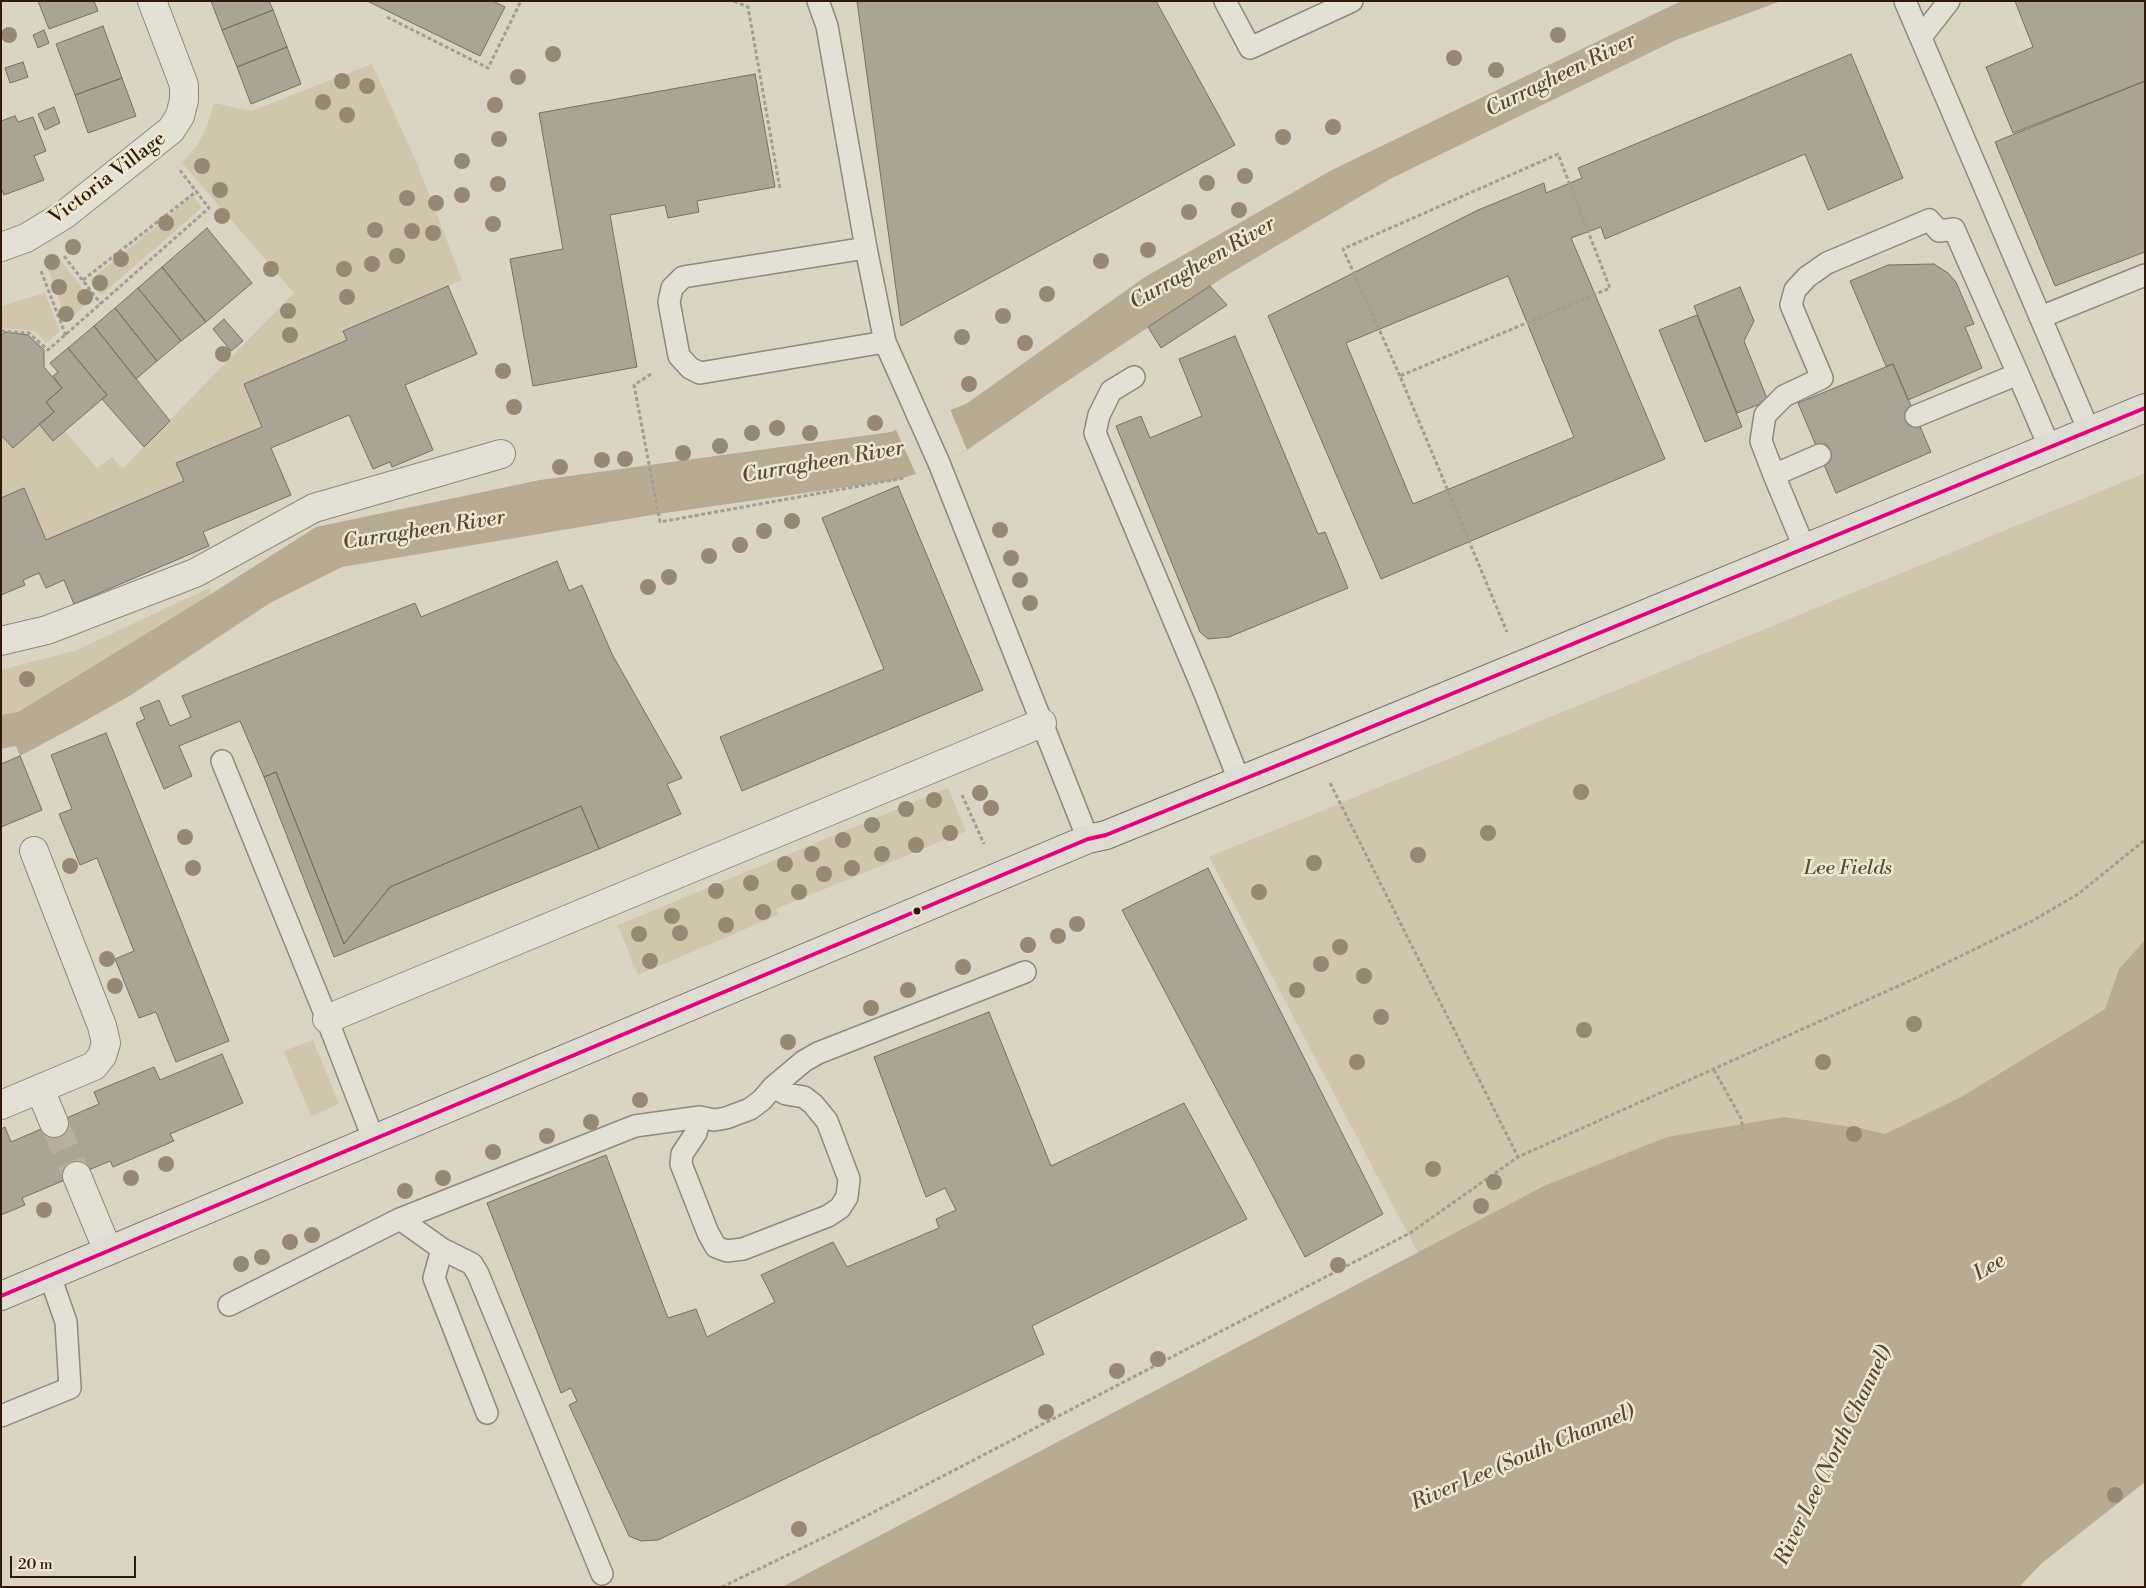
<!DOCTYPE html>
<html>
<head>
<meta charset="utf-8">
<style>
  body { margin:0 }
  #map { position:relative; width:2146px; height:1588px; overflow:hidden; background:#dad5c2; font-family:"Libre Bodoni",serif }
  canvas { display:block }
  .frame { position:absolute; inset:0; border:2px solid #311a08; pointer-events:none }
  .scale { position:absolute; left:10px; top:1556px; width:126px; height:22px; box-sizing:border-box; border:2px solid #311a08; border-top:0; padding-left:6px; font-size:15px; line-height:18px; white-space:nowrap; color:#311a08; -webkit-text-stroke:4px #eee7d1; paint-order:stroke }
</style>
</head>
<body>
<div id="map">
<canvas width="2146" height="1588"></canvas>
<div class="frame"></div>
<div class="scale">20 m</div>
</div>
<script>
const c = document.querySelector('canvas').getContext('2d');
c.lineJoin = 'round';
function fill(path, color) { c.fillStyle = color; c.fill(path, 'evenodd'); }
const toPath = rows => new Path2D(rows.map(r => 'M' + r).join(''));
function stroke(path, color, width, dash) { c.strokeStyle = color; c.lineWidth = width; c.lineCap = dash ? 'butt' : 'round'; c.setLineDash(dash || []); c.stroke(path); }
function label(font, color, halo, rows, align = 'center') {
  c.font = font + ' "Libre Bodoni",serif'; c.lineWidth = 5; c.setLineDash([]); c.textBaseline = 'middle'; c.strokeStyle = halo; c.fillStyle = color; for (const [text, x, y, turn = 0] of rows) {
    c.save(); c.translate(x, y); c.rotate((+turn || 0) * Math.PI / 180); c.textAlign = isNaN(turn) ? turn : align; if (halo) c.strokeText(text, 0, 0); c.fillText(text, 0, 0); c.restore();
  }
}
fill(toPath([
  [372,64,418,166,462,280,344,330,347,340,244,384,262,427,177,463,184,481,46,540,24,489,1,498,1,435,13,448,39,424,53,441,65,431,97,468,112,457,122,469,294,293,182,163,198,144,208,124,214,103,251,111],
  [193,196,202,208,101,295,90,280],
  [56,254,91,300,67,322,45,261],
  [45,293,60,331,46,343,35,331,1,328,1,306],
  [2145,473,2145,940,2119,969,2105,1009,1961,1097,1885,1134,1865,1129,1544,1186,1418,1253,1209,857],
  [209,588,211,594,18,712,1,715,1,670,77,650],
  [948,788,966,831,776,909,778,915,638,975,618,925],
  [313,1040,339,1104,311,1116,284,1051]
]), '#cfc6ac');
fill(toPath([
  [1681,1,1781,1,1676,40,1390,179,1227,275,1057,388,967,450,916,474,896,480,658,514,342,567,270,603,131,695,76,726,20,756,16,746,1,749,1,715,18,712,211,594,316,527,540,480,891,432,966,404,1145,277,1332,170],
  [2145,940,2145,1482,2042,1563,2019,1587,782,1587,1544,1186,1667,1137,1784,1117,1865,1129,1885,1134,1961,1097,2105,1009,2119,969]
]), '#b7ab91');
fill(toPath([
  [950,409,967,450,916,474,896,430]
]), '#dad5c2');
const building = toPath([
  [38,1,94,1,98,11,49,29,38,1],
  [211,1,269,1,273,10,222,30,211,1],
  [367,1,493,1,505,7,480,56,367,1],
  [857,1,1156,1,1235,145,901,326,857,1],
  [2015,1,2145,1,2145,81,2013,133,1986,67,2033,47,2015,1],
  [273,10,287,47,237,67,222,30,273,10],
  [103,26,122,78,75,95,56,44,103,26],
  [44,30,49,43,38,48,33,35,44,30],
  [287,47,301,84,251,104,237,67,287,47],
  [1851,54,1903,178,1828,210,1805,154,1605,239,1601,227,1571,238,1665,459,1381,579,1268,316,1478,210,1544,183,1546,193,1582,178,1578,168,1851,54],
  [1508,276,1574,437,1413,504,1346,343,1508,276],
  [23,62,28,77,10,83,5,68,23,62],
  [755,74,775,187,697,201,699,212,668,218,665,205,610,215,637,367,533,386,510,259,563,249,539,113,755,74],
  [122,78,136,116,88,133,75,95,122,78],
  [2145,81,2145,252,2055,286,1995,142,2145,81],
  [54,107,60,123,45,130,38,114,54,107],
  [15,116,18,122,33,117,46,151,34,156,44,180,4,195,1,188,1,121,15,116],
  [207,228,252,283,206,322,162,267,207,228],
  [1934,264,1948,273,1956,282,1974,324,1965,327,1982,368,1908,400,1893,364,1886,366,1850,281,1888,265,1934,264],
  [162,267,206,322,181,341,138,288,162,267],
  [448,286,477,354,405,385,433,450,392,467,390,462,373,469,349,415,271,448,291,495,203,532,209,546,74,604,64,580,46,588,39,573,23,580,25,585,1,595,1,498,24,488,46,540,184,481,176,463,262,427,244,384,347,340,343,331,448,286],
  [1210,286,1227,305,1161,348,1148,327,1210,286],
  [1740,287,1754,321,1744,341,1768,401,1737,413,1694,306,1740,287],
  [138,288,181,341,157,361,115,308,138,288],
  [115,308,157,361,136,379,94,326,115,308],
  [1697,315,1742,427,1705,442,1659,330,1697,315],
  [224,319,243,341,231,351,213,329,224,319],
  [94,326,170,421,144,447,102,399,107,395,68,348,94,326],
  [5,332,28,335,44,350,44,367,62,388,46,402,54,412,13,448,1,435,1,336,5,332],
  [1235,336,1318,534,1325,532,1348,588,1229,637,1208,639,1200,632,1116,426,1141,416,1150,438,1202,416,1179,359,1235,336],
  [68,348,107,395,53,441,39,424,54,412,46,402,62,388,53,376,58,372,50,363,68,348],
  [1893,364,1931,452,1836,493,1798,403,1893,364],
  [898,486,983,690,742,791,720,737,884,669,822,518,898,486],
  [557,561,569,591,582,585,612,654,682,778,667,784,681,814,599,849,581,806,390,887,344,944,276,772,264,777,240,721,179,746,192,776,164,789,136,723,145,719,140,708,159,700,170,726,191,717,182,696,415,603,421,617,557,561],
  [106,733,229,1041,176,1062,156,1012,139,1018,115,959,134,951,97,858,80,865,59,814,72,809,51,755,106,733],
  [20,756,42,810,1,827,1,764,20,756],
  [276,772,344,944,390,887,581,806,599,849,334,957,264,777,276,772],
  [1208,868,1383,1214,1305,1257,1122,910,1208,868],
  [989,1012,1051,1166,1184,1103,1247,1219,1032,1326,1044,1354,658,1540,641,1541,629,1536,569,1405,577,1401,571,1388,561,1393,487,1203,606,1155,668,1318,696,1309,707,1337,775,1302,761,1275,833,1242,847,1267,939,1228,936,1219,956,1210,945,1188,926,1197,874,1057,989,1012],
  [222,1054,243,1103,170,1134,174,1141,113,1167,110,1161,22,1198,25,1205,1,1215,1,1129,5,1127,11,1142,99,1104,94,1092,154,1067,160,1080,222,1054]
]);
fill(building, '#a9a496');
stroke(building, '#766f63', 1);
stroke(toPath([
  [54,1123,77,1176]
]), '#b8b09d', 28, [28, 14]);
const service = toPath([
  [818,1,827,26,866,248,885,342,939,463,1088,839],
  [1225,1,1250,48,1352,1],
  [1905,1,2089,431],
  [1921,37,1949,1],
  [866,248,683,277,672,288,669,302,679,356,690,368,700,373,885,342],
  [2041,317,2145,275],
  [1134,377,1111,391,1099,415,1095,433,1205,694,1239,780],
  [1916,416,2018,374,2049,446],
  [1774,475,1761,441,1765,415,1784,396,1822,378,1791,305,1795,290,1807,277,1827,263,1929,220,1939,231,1954,229,2018,374],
  [1804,547,1774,475,1820,455],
  [222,761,327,1019,373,1138],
  [773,1087,786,1094,804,1097,813,1104,827,1121,849,1179,847,1197,840,1208,828,1216,743,1249,727,1251,716,1247,708,1233,681,1164,682,1154,696,1133,700,1117,714,1120,726,1118,750,1109,762,1100,773,1087],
  [773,1087,804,1061,818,1053,1025,972],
  [400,1219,635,1126,700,1117],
  [442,1249,434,1278,487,1413],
  [229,1305,400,1219,442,1249,472,1264,478,1274,602,1574],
  [1,1416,70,1388,66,1322,50,1276]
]);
const pedestrian = toPath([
  [327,1019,1042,723]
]);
const minor = toPath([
  [1,247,26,238,64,215,171,130,180,116,184,100,184,85,152,1],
  [1,641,47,630,195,573,314,508,501,454],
  [40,1089,54,1123],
  [1,1105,94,1066,102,1056,106,1043,102,1026,34,851],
  [77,1176,108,1251]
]);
const trunk = toPath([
  [1,1296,1088,839,1106,835,1313,751,2145,408]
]);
stroke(service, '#8e887c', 24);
stroke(pedestrian, '#8e887c', 30);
stroke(minor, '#8e887c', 30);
stroke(trunk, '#766f63', 30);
stroke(toPath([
  [734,1,748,7,780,189],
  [387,17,488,68,521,1],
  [64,256,101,304],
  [41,271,66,336],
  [83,280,197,191],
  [1,331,29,333,48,350,209,208,179,169],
  [651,374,634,385,660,522,904,478],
  [1400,376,1343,249,1558,154,1610,288,1400,376,1507,632],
  [1330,783,1518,1157],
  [962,795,984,844],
  [1714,1070,1741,1118,1743,1129],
  [722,1587,845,1527,1410,1233,1518,1157,1916,978,2032,921,2078,894,2145,840]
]), '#a19d94', 3, [4, 2.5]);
stroke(service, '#e3e0d6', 21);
stroke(pedestrian, '#e3e0d6', 28);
stroke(minor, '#e3e0d6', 28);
stroke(trunk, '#dedbd0', 28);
stroke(toPath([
  [1,1296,1088,839,1106,835,1313,751,2145,408]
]), '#e5007d', 4);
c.fillStyle = '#968974';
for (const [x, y] of [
  [9,35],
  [1558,35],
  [553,54],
  [1454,58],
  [1496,70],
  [518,77],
  [342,81],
  [367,86],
  [323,102],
  [495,105],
  [347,115],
  [1333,127],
  [1283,137],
  [499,139],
  [462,161],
  [202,166],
  [1245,176],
  [1207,183],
  [498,184],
  [220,190],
  [462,195],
  [407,198],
  [436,203],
  [1239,210],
  [1189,212],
  [222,216],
  [166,223],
  [493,224],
  [375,230],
  [412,231],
  [433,233],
  [73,247],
  [1148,250],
  [397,256],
  [121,259],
  [1101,261],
  [52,262],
  [372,264],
  [271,269],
  [344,269],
  [100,283],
  [59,287],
  [1047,294],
  [85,297],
  [347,297],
  [288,311],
  [66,314],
  [1003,316],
  [290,335],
  [962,337],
  [1025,343],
  [223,354],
  [503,371],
  [969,384],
  [514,407],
  [875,423],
  [777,428],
  [752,433],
  [810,433],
  [720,446],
  [683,453],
  [625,459],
  [602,460],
  [560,467],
  [792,521],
  [1000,530],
  [764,531],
  [740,545],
  [709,556],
  [1011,558],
  [669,577],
  [1020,580],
  [648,587],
  [1030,603],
  [27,679],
  [1581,792],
  [980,793],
  [934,800],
  [991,808],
  [906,809],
  [872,825],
  [950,833],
  [1488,833],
  [185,837],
  [843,840],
  [916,845],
  [812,854],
  [882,854],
  [1418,855],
  [1314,863],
  [785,864],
  [70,866],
  [193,868],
  [852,868],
  [824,874],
  [751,883],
  [716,891],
  [799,892],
  [1259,892],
  [763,912],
  [672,916],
  [1077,924],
  [726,925],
  [680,933],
  [639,934],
  [1058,936],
  [1028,945],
  [1340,947],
  [107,959],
  [650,961],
  [1321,964],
  [963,967],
  [1364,976],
  [115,986],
  [908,990],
  [1297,990],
  [871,1008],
  [1381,1017],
  [1914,1024],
  [1584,1030],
  [788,1042],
  [1357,1062],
  [1823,1062],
  [640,1100],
  [591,1122],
  [1854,1134],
  [547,1136],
  [493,1152],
  [166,1164],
  [1433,1169],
  [131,1178],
  [443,1178],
  [1494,1182],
  [405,1191],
  [1481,1206],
  [44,1210],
  [312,1235],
  [290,1242],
  [262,1257],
  [241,1264],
  [1338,1265],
  [1158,1359],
  [1117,1371],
  [1046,1412],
  [2115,1495],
  [799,1529]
]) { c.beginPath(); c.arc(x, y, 8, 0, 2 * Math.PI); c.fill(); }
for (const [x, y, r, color] of [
  [917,911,4.5,"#311a08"]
]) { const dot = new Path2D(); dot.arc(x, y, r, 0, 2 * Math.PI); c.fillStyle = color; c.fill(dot); stroke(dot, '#eee7d1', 2); }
label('20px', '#311a08', '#eee7d1', [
  ["Victoria Village",108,179,-37]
]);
label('italic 20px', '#5e4a34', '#eee7d1', [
  ["Lee Fields",1848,869]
]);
label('italic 21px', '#5b4631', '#eee7d1', [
  ["Curragheen River",1561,76,-26],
  ["Curragheen River",1203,264,-30],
  ["Curragheen River",823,463,-10],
  ["Curragheen River",424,531,-9],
  ["Lee",1990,1268,-31],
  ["River Lee (North Channel)",1834,1456,-64],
  ["River Lee (South Channel)",1523,1458,-23]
]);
</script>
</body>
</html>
